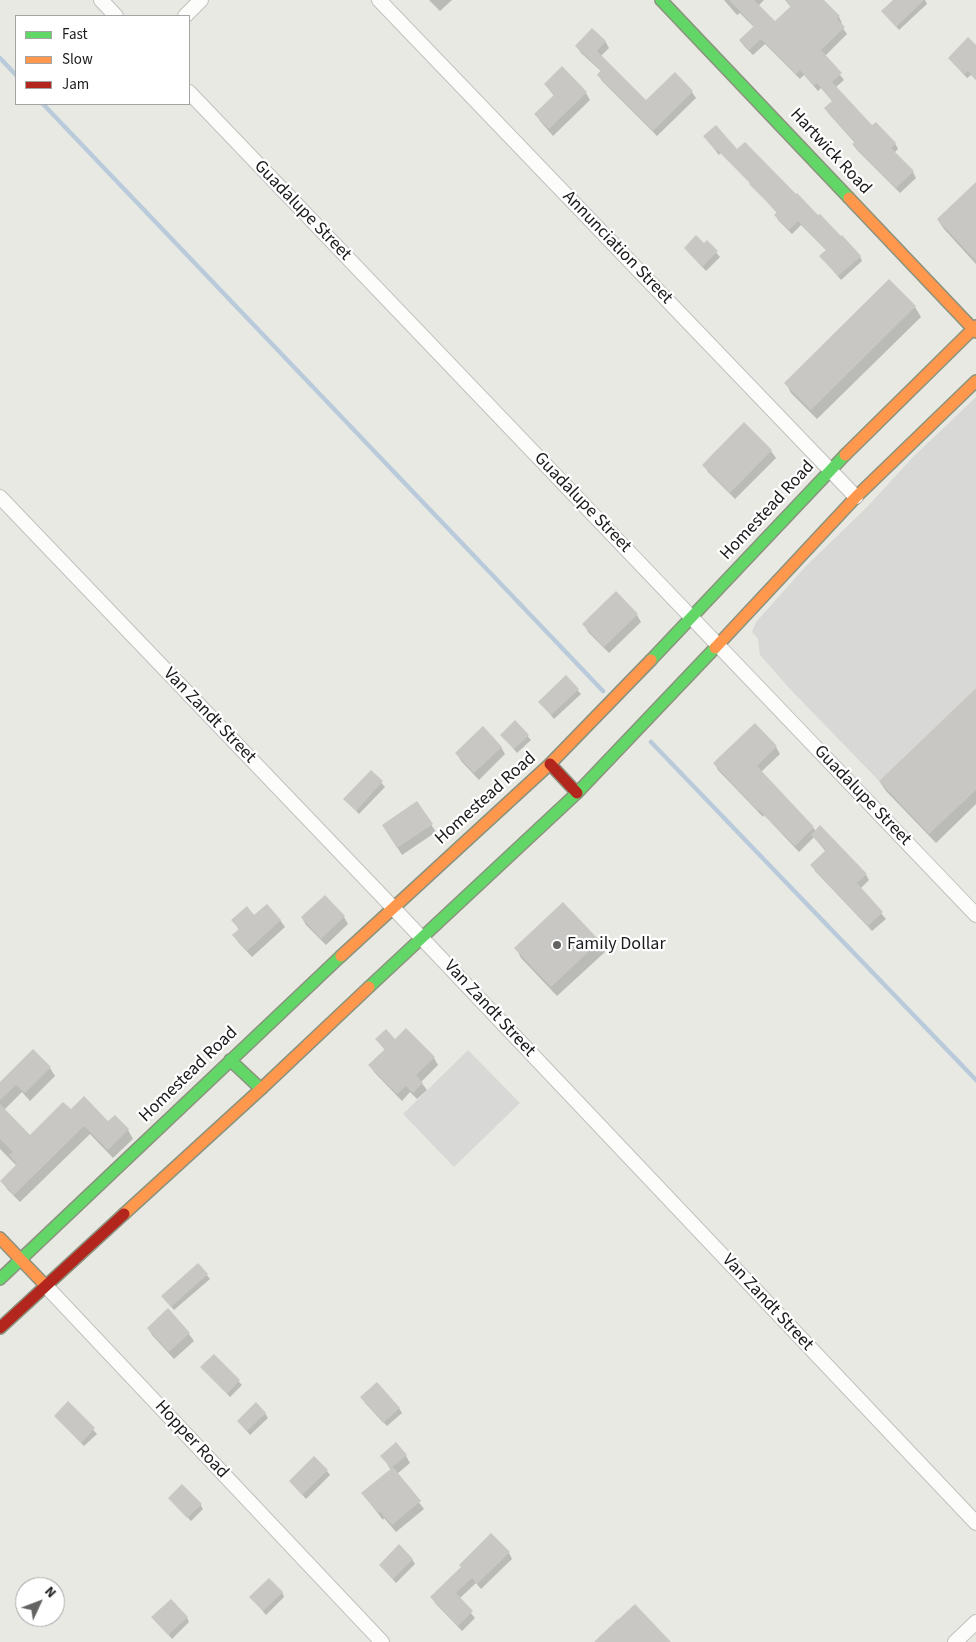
<!DOCTYPE html>
<html>
<head>
<meta charset="utf-8">
<style>
  body { margin:0 }
  #map { position:relative; width:976px; height:1642px; overflow:hidden; background:#e9e9e4; font-family:"Source Sans 3",sans-serif }
  canvas { display:block }
  .legend { position:absolute; left:15px; top:15px; width:175px; height:90px; box-sizing:border-box; background:#fff; border:1px solid #a4a4a4; margin:0; padding:6px 9px; list-style:none; font-size:15px; color:#1b1b1b }
  .legend li { display:flex; align-items:center; gap:10px; height:25px }
  .legend b { width:25px; border:1px solid #a4a4a4 }
  .north { position:absolute; left:15px; top:1577px; width:50px; height:50px; box-sizing:border-box; background:#fff; border:1px solid #a4a4a4; border-radius:50%; rotate:47deg; font-size:14px; font-weight:700; line-height:20px; text-align:center; color:#1b1b1b }
  .north::after { content:''; display:block; margin:auto; width:18px; height:22px; background:#636361; clip-path:polygon(50% 0,100% 100%,50% 72%,0 100%) }
</style>
</head>
<body>
<div id="map">
<canvas width="976" height="1642"></canvas>
<ul class="legend">
<li><b style="height:6px;background:#63d668"></b>Fast</li>
<li><b style="height:6px;background:#ff974d"></b>Slow</li>
<li><b style="height:6px;background:#b3261e"></b>Jam</li>
</ul>
<div class="north">N</div>
</div>
<script>
const c = document.querySelector('canvas').getContext('2d');
c.lineJoin = 'round';
function fill(path, color) { c.fillStyle = color; c.fill(path, 'evenodd'); }
const toPath = rows => new Path2D(rows.map(r => 'M' + r).join(''));
function stroke(path, color, width, dash) { c.strokeStyle = color; c.lineWidth = width; c.lineCap = dash ? 'butt' : 'round'; c.setLineDash(dash || []); c.stroke(path); }
function label(font, color, halo, rows, align = 'center') {
  c.font = font + ' "Source Sans 3",sans-serif'; c.lineWidth = 4.5; c.setLineDash([]); c.textBaseline = 'middle'; c.strokeStyle = halo; c.fillStyle = color; for (const [text, x, y, turn = 0] of rows) {
    c.save(); c.translate(x, y); c.rotate((+turn || 0) * Math.PI / 180); c.textAlign = isNaN(turn) ? turn : align; if (halo) c.strokeText(text, 0, 0); c.fillText(text, 0, 0); c.restore();
  }
}
fill(toPath([
  [976,397,976,688,879,781,789,688,760,655,758,639,752,632,756,622,806,566,866,508,913,457],
  [468,1050,520,1103,454,1167,403,1114]
]), '#d8d8d6');
fill(toPath([
  [429,0,452,0,440,11],
  [724,0,764,0,758,6,775,23,791,7,785,0,822,0,839,17,842,23,840,24,847,34,825,56,844,80,836,87,872,127,895,143,898,149,894,153,913,172,916,178,900,193,857,150,853,145,855,143,829,114,825,108,833,102,821,88,818,91,804,75,800,79,765,44,753,55,744,46,740,41,754,27,740,13,737,15],
  [895,0,925,0,927,4,899,30,883,11],
  [605,41,609,48,601,56,646,102,692,92,696,98,657,136,602,81,598,75,602,72,581,53,577,47],
  [976,47,976,80,971,75,967,78,949,58],
  [562,68,586,93,590,100,553,136,540,121,536,114,554,96,545,84],
  [708,141,737,151,796,195,860,256,862,261,841,280,824,260,827,251,801,225,792,234,778,220,776,215,777,213,751,184,721,153,719,155],
  [976,183,976,264,944,229,938,220],
  [707,242,720,257,706,271,685,248,704,245],
  [889,281,915,307,921,317,817,419,791,393,786,383],
  [744,424,771,451,776,458,735,499,708,472,704,465],
  [637,615,641,622,609,653,588,632,584,624],
  [566,677,581,694,554,719,540,702],
  [976,690,976,804,936,843,886,791,880,782],
  [515,722,531,740,517,753,502,735],
  [501,747,505,754,479,780,461,761,457,753],
  [776,747,780,754,761,772,816,831,866,875,869,880,860,889,886,919,872,931,815,871,812,865,826,852,814,837,799,852,764,815,763,817,718,770,714,763],
  [371,771,385,787,359,814,345,799],
  [417,803,436,832,402,855,388,833],
  [254,916,280,920,285,927,252,957,238,942,234,935,239,930,233,920],
  [344,917,348,924,326,945,306,925,302,918],
  [599,942,605,952,557,996,521,958,516,948],
  [406,1029,434,1058,438,1065,421,1082,427,1090,417,1099,410,1092,402,1101,374,1072,370,1065,385,1050,377,1040,395,1040],
  [50,1068,55,1076,30,1101,22,1092,4,1110,30,1137,71,1111,108,1123,115,1116,128,1130,133,1139,113,1158,90,1134,20,1202,7,1189,2,1181,17,1166,0,1149,0,1083],
  [207,1275,210,1279,174,1310,165,1300],
  [168,1310,189,1334,194,1341,174,1359,152,1335,148,1328],
  [214,1356,242,1385,230,1397,202,1367],
  [364,1402,399,1408,402,1413,387,1426],
  [68,1403,97,1434,84,1446,55,1416],
  [265,1413,268,1418,250,1435,238,1421],
  [382,1456,406,1456,410,1463,397,1474,424,1509,396,1532,384,1518,383,1520,363,1494,391,1470],
  [327,1471,330,1475,306,1499,290,1481],
  [170,1499,200,1504,203,1509,191,1521],
  [509,1553,512,1559,481,1589,476,1583,459,1599,475,1618,462,1631,435,1603,432,1597],
  [412,1559,415,1564,396,1583,380,1565],
  [282,1592,284,1597,266,1615,251,1597],
  [153,1617,187,1618,189,1622,172,1639]
]), '#0003');
stroke(toPath([
  [0,58,16,75],
  [43,104,603,691],
  [651,742,976,1080]
]), '#b9cbda', 4.5);
fill(toPath([
  [729,0,754,0,775,21,791,6,786,0,824,0,840,16,837,19,845,27,821,50,842,73,832,82,872,125,876,122,896,143,891,148,914,171,896,188,852,144,855,142,824,108,832,101,817,83,814,86,800,70,796,74,761,39,749,50,739,40,754,26],
  [893,0,924,0,896,27,881,11],
  [592,28,606,41,597,51,646,100,675,72,693,91,653,131,597,75,601,70,575,46],
  [968,37,976,45,976,80,968,71,964,75,948,58],
  [562,66,587,92,549,129,534,114,554,95,544,84],
  [716,125,737,149,745,142,796,194,797,193,818,215,820,214,841,236,842,235,861,256,838,276,819,256,826,250,798,221,789,230,774,215,777,212,749,184,750,183,717,150,716,151,703,136],
  [976,182,976,261,937,219],
  [696,235,704,243,707,240,718,251,702,267,684,248],
  [889,279,916,306,811,410,784,383],
  [744,422,772,450,730,493,702,465],
  [616,591,638,614,604,647,582,624],
  [566,675,579,689,551,715,538,702],
  [976,688,976,790,929,834,879,781],
  [515,720,529,735,514,749,500,735],
  [755,723,777,746,757,766,814,827,795,846,759,810,758,811,713,763],
  [483,726,502,747,474,773,455,753],
  [371,770,383,781,356,811,343,799],
  [417,801,433,824,397,848,382,825],
  [820,825,867,874,857,883,883,912,868,926,810,865,826,850,811,835],
  [325,895,345,916,321,939,301,917],
  [563,902,600,941,551,987,514,948],
  [267,904,281,920,247,951,232,935,239,929,231,920,247,906,254,915],
  [406,1028,435,1057,416,1075,423,1083,413,1093,406,1086,397,1094,368,1065,385,1049,375,1039,386,1029,395,1039],
  [33,1049,51,1067,25,1093,16,1085,0,1100,0,1082],
  [84,1096,108,1121,115,1115,129,1129,108,1150,84,1126,14,1195,0,1181,17,1164,9,1155,13,1152,0,1139,0,1104,30,1135,63,1102,71,1109],
  [198,1263,208,1274,171,1307,161,1296],
  [168,1308,190,1333,169,1352,147,1328],
  [214,1354,240,1380,227,1394,200,1367],
  [377,1382,400,1408,383,1423,360,1397],
  [68,1401,95,1428,81,1443,54,1416],
  [256,1402,266,1413,247,1431,237,1421],
  [396,1442,407,1455,391,1468,380,1456],
  [314,1456,328,1470,302,1495,289,1481],
  [393,1467,421,1501,392,1525,380,1512,378,1513,361,1493],
  [182,1484,202,1504,187,1518,168,1498],
  [491,1533,510,1552,477,1584,472,1578,456,1593,473,1611,458,1626,430,1597,461,1567,459,1565],
  [399,1544,413,1559,393,1579,379,1565],
  [269,1578,283,1592,263,1611,249,1597],
  [171,1599,188,1617,168,1635,151,1617],
  [635,1604,671,1642,594,1642,618,1619,618,1620]
]), '#c8c7c3');
const street = toPath([
  [101,0,116,16],
  [379,0,856,497],
  [185,16,201,0],
  [189,92,976,915],
  [0,497,381,895,976,1523],
  [45,1285,382,1642],
  [955,1642,976,1622]
]);
const fast = toPath([
  [661,0,849,198],
  [651,660,845,455],
  [369,987,577,793,715,648],
  [230,1060,261,1089],
  [0,1279,341,956]
]);
const slow = toPath([
  [849,198,976,332],
  [845,455,976,326],
  [715,648,856,497,976,381],
  [341,956,550,764,651,660],
  [124,1214,261,1089,369,987],
  [0,1238,45,1285]
]);
const jam = toPath([
  [550,764,577,793],
  [0,1328,124,1214]
]);
stroke(street, '#c0c0be', 16);
stroke(fast, '#8b927e', 14);
stroke(slow, '#8b927e', 14);
stroke(jam, '#8b927e', 14);
stroke(street, '#fcfcfb', 14);
stroke(fast, '#63d668', 11);
stroke(slow, '#ff974d', 11);
stroke(jam, '#b3261e', 11);
for (const [x, y, r, color] of [
  [557,945,5,"#636361"]
]) { const dot = new Path2D(); dot.arc(x, y, r, 0, 2 * Math.PI); c.fillStyle = color; c.fill(dot); stroke(dot, '#fff', 2); }
label('18px', '#1b1b1b', '#fff', [
  ["Hartwick Road",830,152,47],
  ["Guadalupe Street",302,211,46],
  ["Annunciation Street",617,248,46],
  ["Guadalupe Street",582,503,46],
  ["Homestead Road",768,511,-47],
  ["Van Zandt Street",209,716,46],
  ["Guadalupe Street",862,796,46],
  ["Homestead Road",486,799,-42],
  ["Van Zandt Street",489,1009,47],
  ["Homestead Road",189,1075,-44],
  ["Van Zandt Street",767,1303,47],
  ["Hopper Road",191,1440,47]
]);
label('18px', '#1b1b1b', '#fff', [
  ["Family Dollar",567,945]
], 'left');
</script>
</body>
</html>
